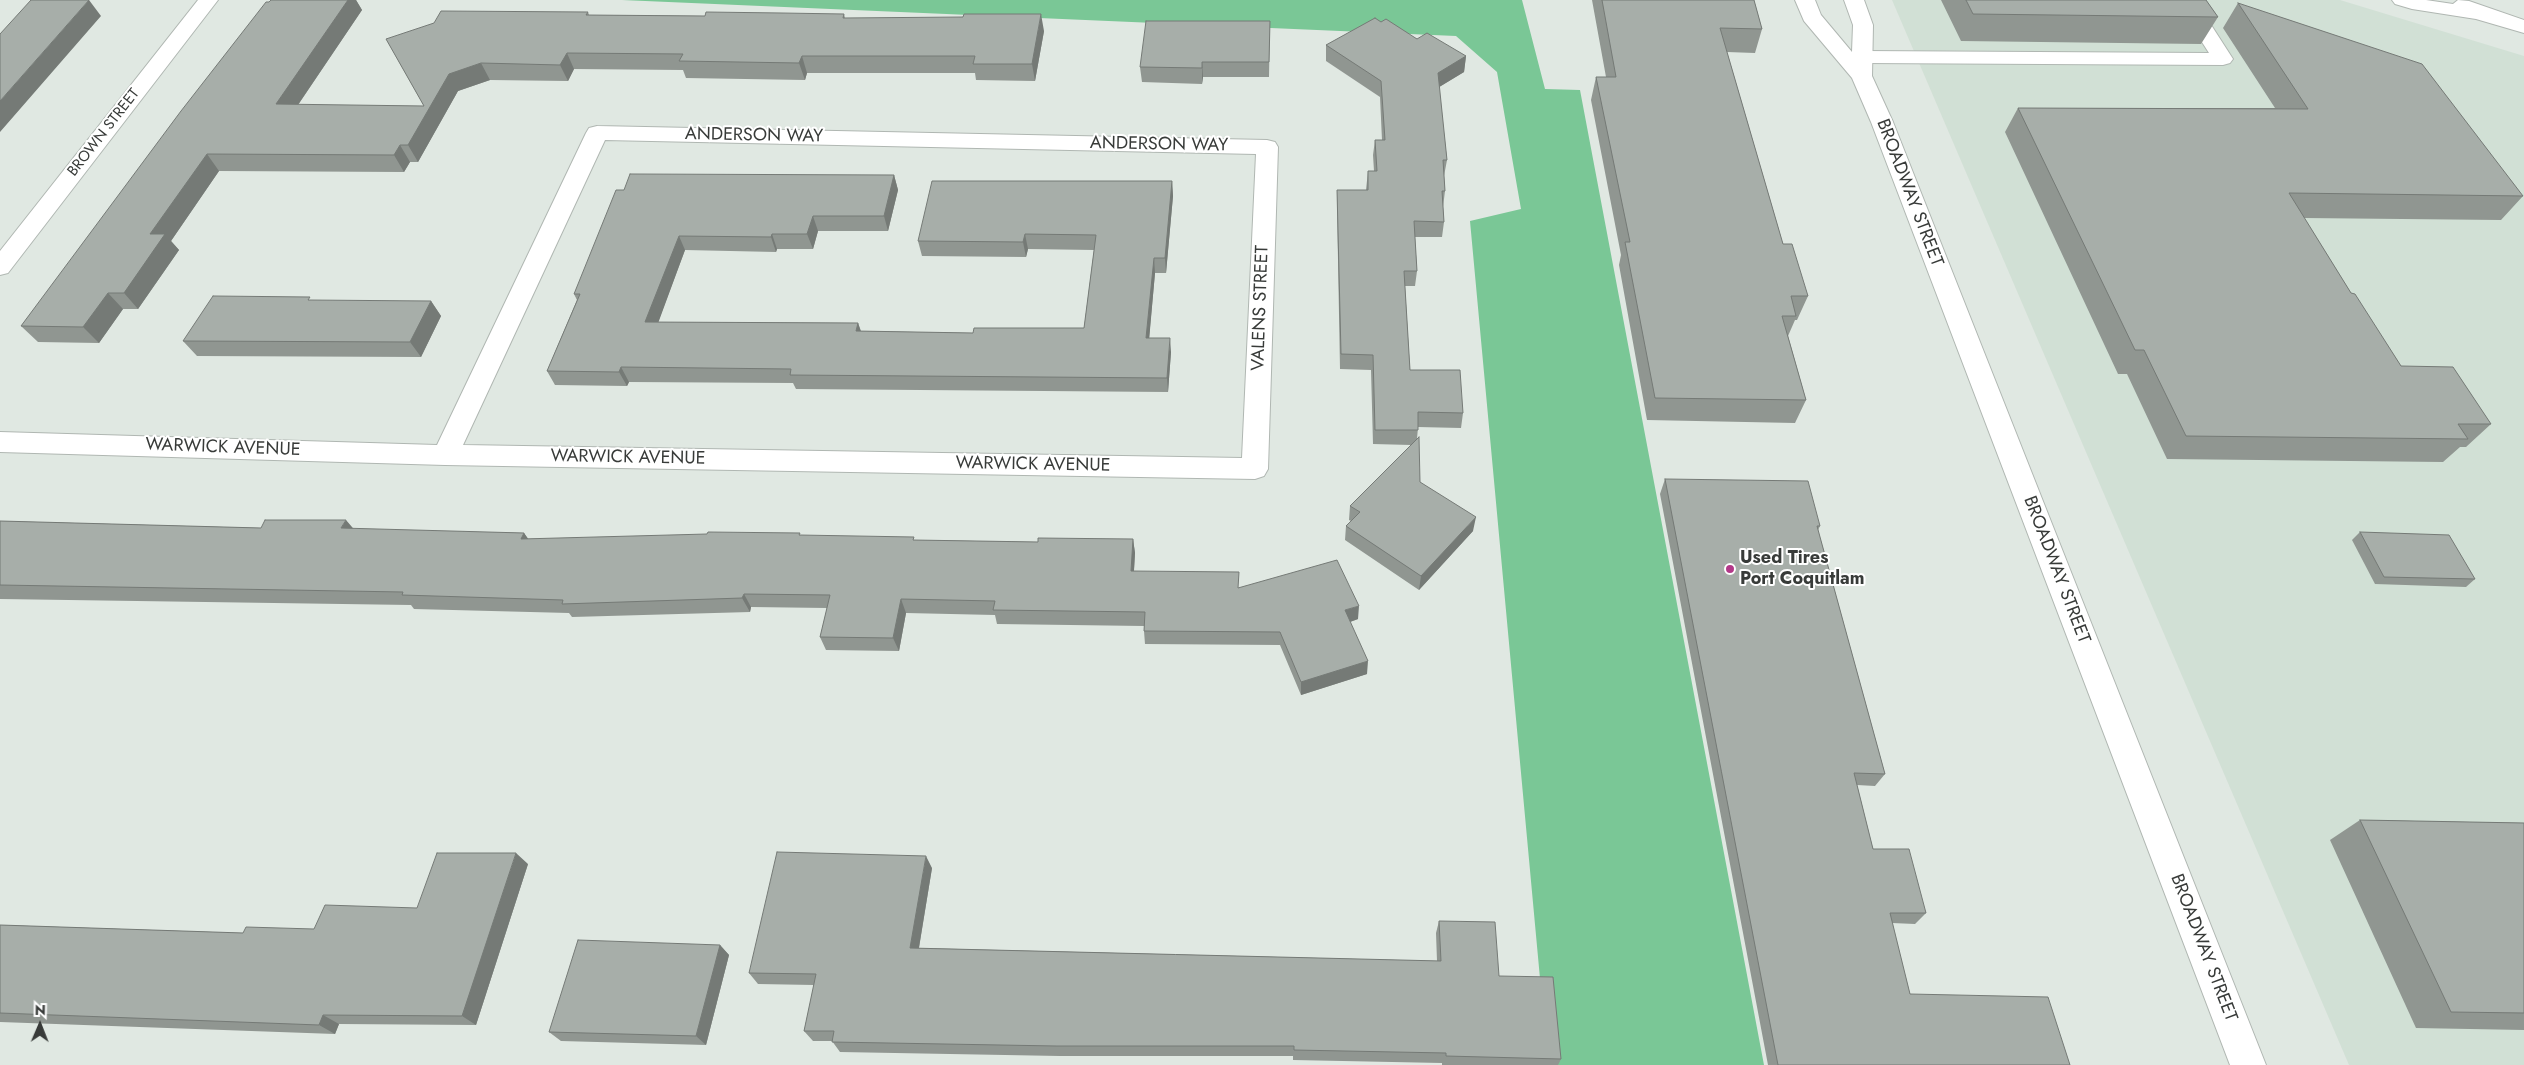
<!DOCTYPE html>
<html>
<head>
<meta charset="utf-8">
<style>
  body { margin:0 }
  #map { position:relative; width:2524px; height:1065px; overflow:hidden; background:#e0e8e2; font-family:Jost,sans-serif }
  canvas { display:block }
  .north { position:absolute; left:15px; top:1000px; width:50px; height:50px; -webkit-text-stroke:4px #fff; paint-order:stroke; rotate:1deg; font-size:14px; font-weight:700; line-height:20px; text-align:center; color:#383b39 }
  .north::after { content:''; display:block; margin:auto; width:18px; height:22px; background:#383b39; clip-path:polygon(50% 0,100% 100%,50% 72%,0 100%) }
</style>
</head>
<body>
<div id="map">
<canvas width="2524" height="1065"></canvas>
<div class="north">N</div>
</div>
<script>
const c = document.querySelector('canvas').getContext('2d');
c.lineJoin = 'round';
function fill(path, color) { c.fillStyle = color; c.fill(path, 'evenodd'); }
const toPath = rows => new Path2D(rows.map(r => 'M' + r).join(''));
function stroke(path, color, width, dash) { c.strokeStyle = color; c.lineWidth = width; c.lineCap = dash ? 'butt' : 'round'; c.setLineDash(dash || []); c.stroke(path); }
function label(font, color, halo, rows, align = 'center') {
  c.font = font + ' Jost,sans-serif'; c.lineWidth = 4; c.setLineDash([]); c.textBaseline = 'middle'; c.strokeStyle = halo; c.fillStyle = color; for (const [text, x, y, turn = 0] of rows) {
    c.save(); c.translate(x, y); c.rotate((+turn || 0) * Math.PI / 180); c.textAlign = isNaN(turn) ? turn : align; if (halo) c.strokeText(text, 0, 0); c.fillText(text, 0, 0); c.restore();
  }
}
fill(toPath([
  [1892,0,2340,0,2524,56,2524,1065,2349,1065]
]), '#d1e0d5');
fill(toPath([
  [622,0,1522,0,1545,89,1580,90,1764,1065,1548,1065,1470,221,1521,209,1497,72,1456,36]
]), '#7ac796');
const lane = toPath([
  [2175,0,2195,0,2233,59,2230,63,2223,65,1863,63,1856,61,1853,57,1856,53,1863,51,2209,53,2175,0]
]);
const street = toPath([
  [198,0,218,0,8,273,0,275,0,251,198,0],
  [597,126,1267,140,1275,142,1278,147,1268,469,1264,476,1255,479,445,465,0,452,0,432,437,445,586,133,589,128,597,126],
  [605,140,1256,154,1242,458,463,445,605,140]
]);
const secondary = toPath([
  [1795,0,1815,0,1821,15,1852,52,1853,25,1844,0,1864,0,1873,25,1872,76,1893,122,2266,1065,2230,1065,1871,122,1852,78,1804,21,1795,0],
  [2392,0,2426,0,2453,4,2458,0,2469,1,2524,20,2524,33,2476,19,2412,9,2395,4,2392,0]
]);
stroke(lane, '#b0b7b2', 2);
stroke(street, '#b0b7b2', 2);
stroke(secondary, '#b0b7b2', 2);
fill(lane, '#fff');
fill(street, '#fff');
fill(secondary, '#fff');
fill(toPath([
  [271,0,356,0,362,10,298,105,424,106,386,39,588,12,589,15,705,16,844,14,845,18,1044,31,1035,81,976,80,975,73,807,73,805,80,686,78,683,70,574,69,568,81,490,80,458,91,418,162,410,162,404,172,219,171,171,241,179,250,138,309,123,309,99,343,38,342,21,326],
  [1592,0,1754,0,1762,29,1755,53,1727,52,1783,244,1808,296,1797,320,1795,320,1788,336,1806,400,1795,423,1647,420,1619,265,1621,255,1591,100,1596,77,1606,77],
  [1941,0,2206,0,2218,17,2201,44,1961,41],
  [2238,3,2523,196,2501,220,2304,218,2351,293,2401,366,2491,424,2466,447,2460,447,2443,462,2167,459,2127,374,2118,374,2005,132,2018,108,2275,108,2223,28],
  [1270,21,1269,77,1203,77,1202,84,1142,82,1140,67],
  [1381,22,1417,39,1466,56,1464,72,1439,87,1447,160,1444,176,1445,191,1443,207,1444,222,1442,237,1415,237,1417,271,1415,286,1405,286,1410,370,1463,413,1461,428,1418,427,1417,439,1420,482,1473,531,1419,590,1345,540,1346,526,1351,521,1349,520,1350,506,1411,445,1373,444,1371,370,1340,369,1337,205,1337,190,1366,190,1368,171,1374,171,1373,155,1375,140,1382,140,1380,97,1326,61,1326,45],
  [894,175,898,190,888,231,818,231,813,249,777,249,776,252,685,250,658,322,858,323,861,331,973,333,1084,328,1094,250,1028,249,1026,257,922,256,918,241,1172,181,1173,196,1166,273,1155,273,1149,338,1171,352,1168,392,796,389,793,383,629,382,627,386,555,385,547,371,577,300,574,294,624,190],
  [431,301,441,316,421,357,197,356,183,341],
  [1665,479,1820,526,1818,530,1885,774,1875,786,1857,785,1873,849,1926,913,1915,924,1892,923,1910,994,2070,1065,1768,1065,1660,494],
  [0,521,261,528,353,529,524,533,528,539,801,536,915,540,1038,542,1133,539,1135,553,1134,571,1239,588,1358,619,1350,622,1367,674,1301,695,1280,645,1145,644,1144,631,1144,626,997,624,995,615,906,613,899,651,826,650,820,637,827,608,751,607,750,612,572,617,569,613,414,609,411,605,0,599],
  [2360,532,2475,579,2466,587,2375,584,2352,540],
  [2360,820,2524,823,2524,1030,2416,1028,2330,840],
  [528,864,476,1025,339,1024,335,1034,0,1022,0,925,243,933,314,929,417,908],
  [932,868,919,948,1437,961,1436,933,1439,921,1499,976,1561,1059,1558,1065,1442,1065,1442,1063,1293,1060,1293,1056,1060,1056,840,1052,832,1041,813,1041,804,1031,814,985,758,984,749,973],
  [720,945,729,955,706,1045,561,1041,549,1032]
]), '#909691');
fill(toPath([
  [89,0,101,16,0,132,0,101],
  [348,0,356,0,362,10,287,121,276,104],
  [1041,14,1044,31,1035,81,1032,64],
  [567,53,574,69,568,81,560,65],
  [802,56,807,73,805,80,799,63],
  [1466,56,1464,72,1436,89,1438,73],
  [1202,62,1203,77,1202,84],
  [481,63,490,80,458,91,418,162,408,145,449,74],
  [400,145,410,162,404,172,394,155],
  [207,154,219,171,171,241,179,250,138,309,124,293,150,234],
  [894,175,898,190,888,231,884,216],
  [1172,181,1173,196,1166,273,1165,258],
  [813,216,818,231,813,249,807,234],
  [772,234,777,249,776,252,771,237],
  [1025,234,1028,249,1026,257,1023,242],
  [679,236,685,250,653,337,645,322],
  [1154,258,1155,273,1148,352,1146,338],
  [108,293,123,309,99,343,83,327],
  [431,301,441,316,421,357,410,342],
  [858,323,863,338,856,331],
  [1170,338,1171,352,1168,392,1167,378],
  [621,367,629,382,627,386,619,372],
  [1476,517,1473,531,1419,590,1421,576],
  [346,520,358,534,341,528],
  [524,533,534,547,521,539],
  [1133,539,1135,553,1133,585,1131,571],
  [744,594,751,607,750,612,742,598],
  [901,599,906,613,899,651,893,638],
  [1359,606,1358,619,1344,624,1345,610],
  [1368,661,1367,674,1301,695,1301,682],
  [516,853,528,864,476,1025,462,1016],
  [926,856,932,868,917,959,910,948],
  [720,945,729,955,706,1045,696,1036],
  [323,1015,339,1024,335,1034,319,1025]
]), '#757a76');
const building = toPath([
  [31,0,89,0,0,101,0,34,31,0],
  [271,0,348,0,276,104,424,106,386,39,434,23,441,11,588,12,586,15,705,16,706,12,782,13,844,14,843,18,963,17,964,14,1041,14,1032,64,973,64,975,56,802,56,799,63,679,61,683,54,567,53,560,65,481,63,449,74,408,145,400,145,394,155,207,154,150,234,165,234,124,293,108,293,83,327,21,326,181,111,266,2,269,2,271,0],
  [1602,0,1754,0,1762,29,1720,28,1783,244,1792,244,1808,296,1791,296,1796,316,1782,316,1806,400,1655,398,1625,242,1630,242,1596,77,1616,77,1602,0],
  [1966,0,2206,0,2218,17,1973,14,1966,0],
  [2238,3,2422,64,2523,196,2289,193,2351,293,2355,294,2401,366,2453,367,2491,424,2458,424,2468,439,2186,436,2144,350,2135,350,2018,108,2308,109,2238,3],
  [1375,18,1381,22,1386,19,1417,39,1427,33,1466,56,1438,73,1447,160,1443,160,1445,191,1442,191,1444,222,1414,221,1417,271,1404,271,1410,370,1460,370,1463,413,1418,412,1418,430,1375,430,1373,355,1341,354,1337,190,1368,190,1368,171,1377,171,1375,140,1385,140,1381,81,1326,45,1375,18],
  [1146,21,1270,21,1269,62,1202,62,1202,68,1140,67,1146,21],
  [630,174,894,175,884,216,813,216,807,234,772,234,771,237,679,236,645,322,858,323,856,331,973,333,974,328,1084,328,1096,235,1025,234,1023,242,918,241,932,181,1172,181,1165,258,1154,258,1146,338,1170,338,1167,378,790,375,791,369,621,367,619,372,547,371,580,294,574,294,616,190,624,190,630,174],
  [213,296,310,297,308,300,431,301,410,342,183,341,213,296],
  [1419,437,1420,482,1476,517,1421,576,1346,526,1360,512,1350,506,1419,437],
  [1665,479,1808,481,1820,526,1817,526,1885,774,1854,773,1873,849,1909,849,1926,913,1890,913,1910,994,2048,997,2070,1065,1778,1065,1665,479],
  [265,520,346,520,341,528,524,533,521,539,707,534,708,532,800,533,799,535,914,537,913,540,1038,542,1038,538,1133,539,1131,571,1239,572,1238,588,1337,560,1359,606,1345,610,1368,661,1301,682,1280,632,1144,631,1145,612,993,610,995,601,901,599,893,638,820,637,830,595,744,594,742,598,562,604,563,600,402,595,403,592,0,585,0,521,261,528,265,520],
  [2360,532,2449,535,2475,579,2384,577,2360,532],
  [2360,820,2524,823,2524,1013,2451,1012,2360,820],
  [777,852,926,856,910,948,1441,961,1439,921,1495,922,1499,976,1553,977,1561,1059,1446,1056,1446,1053,1294,1050,1294,1046,1056,1046,832,1042,834,1031,804,1031,816,974,749,973,777,852],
  [437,853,516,853,462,1016,323,1015,319,1025,0,1013,0,925,243,933,246,927,314,929,325,905,417,908,437,853],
  [578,940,720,945,696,1036,549,1032,578,940]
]);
fill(building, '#a7aea9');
stroke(building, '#757a76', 1);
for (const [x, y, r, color] of [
  [1730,569,5,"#b33889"]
]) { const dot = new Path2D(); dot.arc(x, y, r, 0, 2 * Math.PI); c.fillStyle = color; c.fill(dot); stroke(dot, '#fff', 2); }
label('15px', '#383b39', '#fff', [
  ["BROWN STREET",104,133,-52]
]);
label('18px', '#383b39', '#fff', [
  ["ANDERSON WAY",754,136,1],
  ["ANDERSON WAY",1159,145,1],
  ["BROADWAY STREET",1909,193,69],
  ["VALENS STREET",1261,308,-88],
  ["WARWICK AVENUE",223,448,2],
  ["WARWICK AVENUE",628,458,1],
  ["WARWICK AVENUE",1033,465,1],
  ["BROADWAY STREET",2056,570,69],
  ["BROADWAY STREET",2203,948,69]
]);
label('bold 18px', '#383b39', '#fff', [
  ["Used Tires",1740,559],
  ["Port Coquitlam",1740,580]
], 'left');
</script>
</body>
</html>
